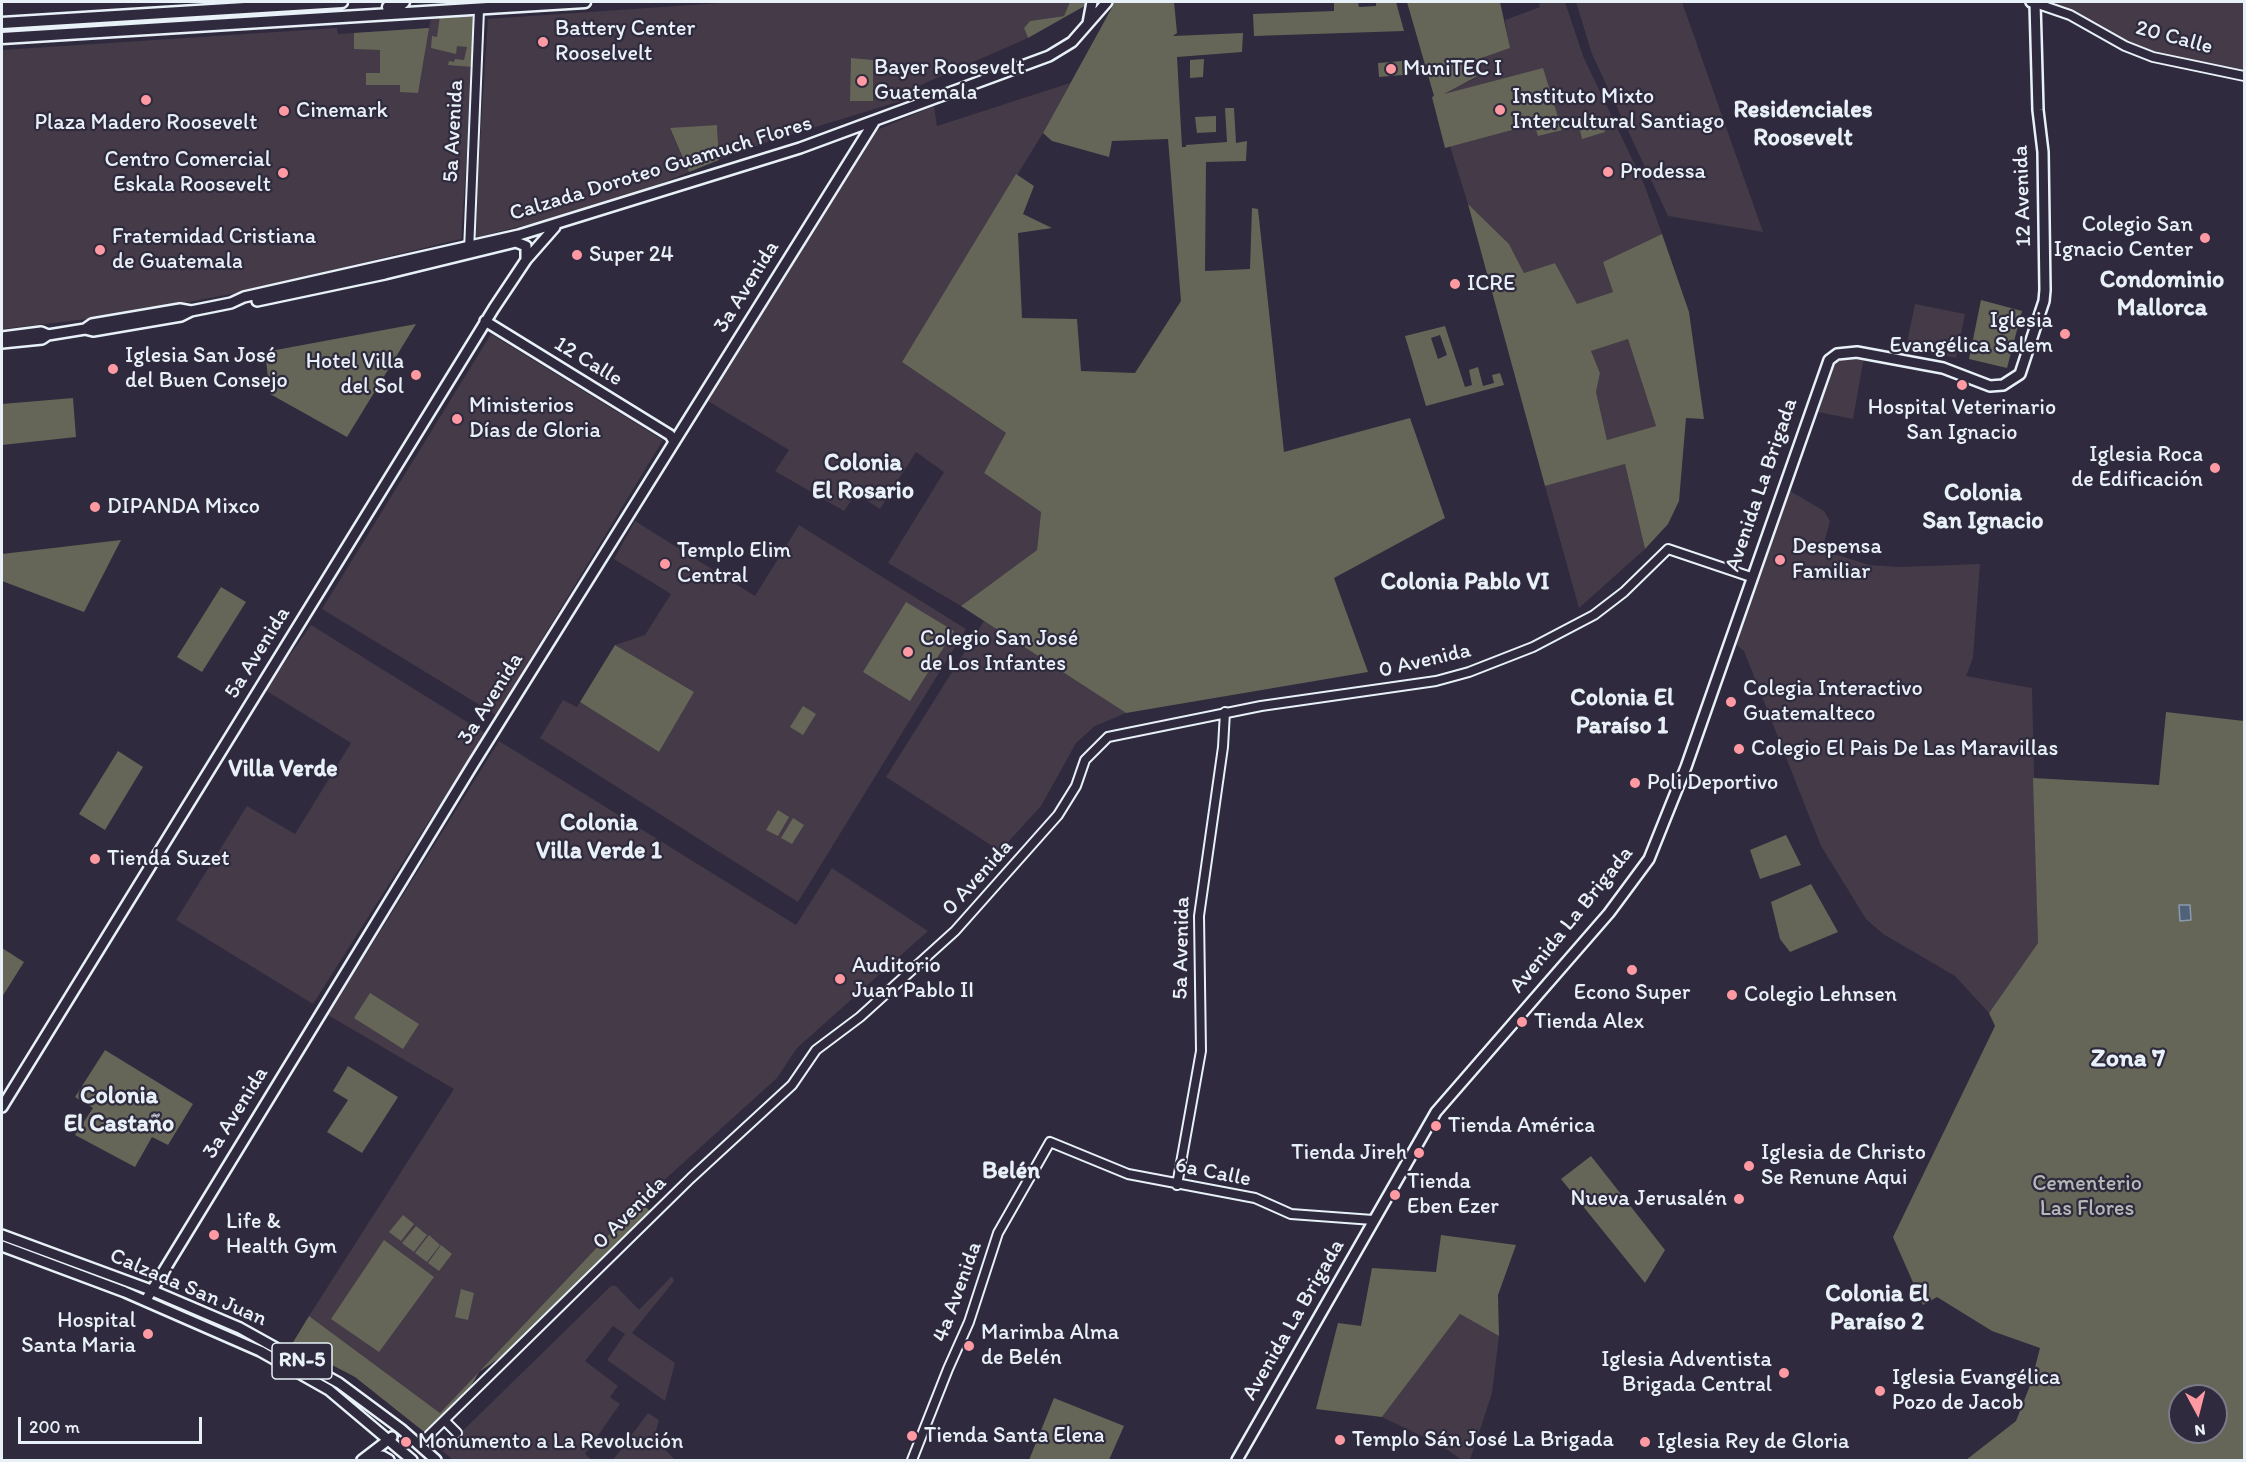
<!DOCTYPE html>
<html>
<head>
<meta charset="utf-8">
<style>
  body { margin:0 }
  #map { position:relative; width:2246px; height:1462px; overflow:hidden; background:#2f2a3d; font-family:Itim,sans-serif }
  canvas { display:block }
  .frame { position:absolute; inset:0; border:3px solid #e8f1f8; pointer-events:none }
  .north { position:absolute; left:2168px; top:1384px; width:60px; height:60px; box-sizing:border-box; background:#2f2a3d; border:2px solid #797a88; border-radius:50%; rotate:173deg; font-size:16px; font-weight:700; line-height:24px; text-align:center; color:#e8f1f8 }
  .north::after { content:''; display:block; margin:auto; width:21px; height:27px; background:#ff9aa2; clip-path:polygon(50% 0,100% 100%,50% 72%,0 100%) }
  .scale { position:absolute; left:18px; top:1417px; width:184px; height:27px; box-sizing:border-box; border:3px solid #e8f1f8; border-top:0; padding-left:8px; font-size:18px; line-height:21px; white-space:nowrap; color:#e8f1f8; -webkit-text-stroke:4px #2f2a3d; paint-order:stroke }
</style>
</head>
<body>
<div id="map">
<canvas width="2246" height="1462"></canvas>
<div class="frame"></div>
<div class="north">N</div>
<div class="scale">200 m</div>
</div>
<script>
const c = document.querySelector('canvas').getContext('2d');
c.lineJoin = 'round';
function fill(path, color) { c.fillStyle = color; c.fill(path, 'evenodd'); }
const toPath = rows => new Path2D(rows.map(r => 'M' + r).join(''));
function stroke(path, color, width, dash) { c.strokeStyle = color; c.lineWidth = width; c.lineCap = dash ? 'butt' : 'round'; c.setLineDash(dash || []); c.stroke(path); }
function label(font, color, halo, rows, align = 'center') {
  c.font = font + ' Itim,sans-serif'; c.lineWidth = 4.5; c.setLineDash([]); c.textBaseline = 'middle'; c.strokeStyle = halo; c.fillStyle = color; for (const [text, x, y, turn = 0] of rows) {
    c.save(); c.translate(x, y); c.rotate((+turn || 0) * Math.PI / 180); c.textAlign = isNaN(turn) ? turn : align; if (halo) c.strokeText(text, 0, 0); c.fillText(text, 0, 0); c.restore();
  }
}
fill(toPath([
  [734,2,1070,2,1070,6,1064,16,1030,21,1024,28,1028,38,914,88,914,97,773,140,719,160,717,125,670,129,689,172,608,205,477,237,474,234,488,19],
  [1539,2,1565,2,1583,56,1644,184,1662,234,1603,262,1613,292,1577,304,1555,263,1524,273,1509,244,1468,204,1435,98,1476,78,1472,61,1509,48,1505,20,1540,7],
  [1576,2,1682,2,1763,232,1668,216,1592,54],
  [2044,2,2244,2,2244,73,2133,46,2069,10],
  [471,15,474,18,473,67,461,239,237,293,113,316,2,329,2,50,337,28,338,34,429,28,431,18],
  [1070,83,1043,133,902,362,1007,434,984,473,1041,512,1037,550,961,606,888,563,944,472,916,452,880,509,856,494,844,511,775,471,789,450,708,401,797,243,877,130,934,106,937,126],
  [1915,304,1965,314,1956,358,1906,347],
  [491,334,663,440,496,715,322,609],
  [1628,339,1656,426,1607,440,1596,392,1600,373,1591,351],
  [1843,354,1864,357,1853,419,1818,412,1832,361],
  [1625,464,1645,549,1579,608,1545,486],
  [1790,491,1824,511,1830,521,1822,550,1869,565,1900,567,1980,564,1973,658,1966,676,2032,688,2038,943,1989,1013,1955,976,1883,934,1866,919,1821,846,1744,651,1733,642],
  [635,521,755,596,799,525,966,629,798,902,540,738,563,700,577,707,580,702,659,752,694,692,615,645,645,635,671,594,614,559],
  [984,621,1126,713,1095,726,1076,743,1041,806,1000,851,886,777],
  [311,625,485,733,313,1004,176,920,247,806,295,834,351,743,265,690],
  [499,741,796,925,832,868,928,931,797,1048,777,1078,640,1202,440,1413,309,1316,454,1089,328,1015],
  [672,1276,674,1281,632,1333,675,1363,665,1401,607,1360,625,1334,613,1326,585,1361,618,1386,610,1397,620,1404,585,1454,592,1460,453,1460,442,1451,611,1286,616,1286,639,1310],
  [1460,1314,1499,1336,1492,1393,1470,1460,1462,1460,1440,1445,1382,1417],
  [648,1413,659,1420,654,1438,675,1460,613,1460]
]), '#443a48');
fill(toPath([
  [1070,2,1087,2,1088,4,1028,38,1024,28,1030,21,1064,16],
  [1115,2,1174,2,1177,33,1173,36,1243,33,1242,52,1177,57,1182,147,1186,147,1186,145,1227,142,1225,108,1234,108,1236,143,1247,141,1246,161,1206,162,1205,271,1250,269,1252,208,1258,209,1284,452,1410,418,1445,518,1334,578,1368,672,1126,713,961,606,1037,550,1041,512,984,473,1006,433,902,362,1016,174,1034,186,1023,214,1052,228,1018,233,1022,318,1077,319,1081,371,1135,373,1181,301,1168,139,1112,141,1109,157,1052,141,1043,133],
  [1334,2,1358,2,1359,7,1376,6,1376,2,1396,2,1404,31,1254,36,1253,14,1334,11],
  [1407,2,1500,2,1510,48,1473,61,1476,77,1444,94,1543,68,1562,130,1538,136,1534,124,1445,148,1432,97,1434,96],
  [471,15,475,20,473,67,448,65,449,61,454,62,455,59,464,60,467,47,457,46,456,54,431,48,432,36,437,37,440,16],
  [429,28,418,93,400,92,400,85,366,85,366,73,380,73,380,50,354,49,354,33],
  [851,58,873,60,873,101,850,101],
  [1204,59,1203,77,1190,78,1190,60],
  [1402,61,1403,75,1379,77,1378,63],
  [1216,116,1216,132,1197,133,1195,117],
  [1600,120,1605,132,1582,139,1579,126],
  [717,125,719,160,689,172,670,128],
  [1468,204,1509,244,1524,273,1555,263,1577,304,1613,292,1603,262,1662,234,1689,312,1704,419,1686,418,1679,501,1668,524,1645,549,1625,464,1545,486],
  [1628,339,1656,426,1607,440,1596,392,1600,373,1591,351],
  [1981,300,2022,311,2007,368,1969,359],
  [416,324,347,437,270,394,265,352],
  [1445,326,1465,387,1472,385,1469,370,1478,367,1483,386,1494,383,1492,375,1500,373,1504,385,1426,406,1405,336],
  [1440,335,1447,355,1438,359,1431,338],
  [73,398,76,437,2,445,2,404],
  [121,540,84,612,2,581,2,554],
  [221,587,246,602,202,672,177,657],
  [906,602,954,631,910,701,863,672],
  [615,645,694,692,659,752,580,702],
  [803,706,816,714,803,735,790,727],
  [2166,712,2244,721,2244,1460,1966,1460,2016,1421,2031,1383,2040,1348,1992,1331,1937,1297,1923,1305,1893,1237,1995,1026,1989,1013,2038,943,2033,778,2159,785],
  [2180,1396,2216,1396,2216,1432,2180,1432],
  [118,751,143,767,105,830,79,814],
  [778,810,789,817,778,836,766,830],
  [793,818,804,825,792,844,781,838],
  [1786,835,1801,865,1760,879,1750,850],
  [1811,884,1838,932,1790,952,1780,939,1771,902],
  [2,948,24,962,2,997],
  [370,993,419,1024,403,1049,354,1018],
  [105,1050,193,1104,168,1145,152,1137,135,1167,75,1135,93,1108,75,1097],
  [348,1066,398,1097,362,1153,327,1132,348,1100,333,1091],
  [1591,1156,1665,1250,1645,1283,1561,1179],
  [640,1202,650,1211,587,1275,501,1357,479,1372,467,1393,427,1431,423,1431,355,1377,292,1344,309,1316,440,1413],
  [403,1215,414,1224,401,1241,389,1232],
  [416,1226,427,1235,414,1252,402,1243],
  [429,1235,440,1245,427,1262,415,1253],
  [1441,1235,1516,1245,1498,1295,1499,1336,1460,1314,1382,1417,1316,1409,1338,1323,1361,1326,1372,1268,1436,1272],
  [384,1240,434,1277,379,1352,331,1319],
  [441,1245,452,1254,439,1271,428,1263],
  [461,1289,474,1293,468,1320,455,1317],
  [1054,1398,1124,1426,1109,1460,1029,1460]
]), '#656657');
const water = toPath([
  [2179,905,2190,905,2191,920,2180,921,2179,905]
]);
fill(water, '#4f627a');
stroke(water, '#8c9bac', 1.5);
const minor = toPath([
  [2035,3,2070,15,2125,46,2153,57,2244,76],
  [469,251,479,10],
  [1177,1185,1201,1051,1199,916,1223,747,1225,712],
  [445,1421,457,1433],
  [419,1445,691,1178,792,1085,816,1050,860,1017,955,931,1058,815,1076,786,1085,760,1108,737,1261,706,1436,681,1469,672,1533,647,1594,615,1624,592,1668,549,1751,577],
  [912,1460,948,1369,969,1322,998,1233,1050,1142,1128,1174,1255,1198,1291,1214,1373,1220]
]);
const major = toPath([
  [1088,23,1092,2],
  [257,301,385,274,516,242,526,246,526,260],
  [485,321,670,435,673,440],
  [85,329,93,331,181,316,191,311,231,303,244,297,519,235,800,148,1049,56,1072,42,1107,2],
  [2,337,41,332,48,335],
  [2,343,42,339,48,335,85,329,92,324,180,309,191,311],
  [2,1107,494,308,526,260,555,227],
  [2,1235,151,1290,240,1328,339,1383,401,1429,436,1460],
  [2,1246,125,1292,260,1351,329,1390,412,1460],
  [146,1300,472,766,874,122],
  [369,1455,382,1456,389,1460],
  [362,1460,392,1437],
  [1237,1460,1436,1112,1609,913,1649,859,1686,767,1829,360,1837,354,1857,352,1943,368,1990,386,2003,385,2020,374,2044,301,2045,290,2043,152,2038,110,2035,3,2031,2]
]);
const highway = toPath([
  [388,7,399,6,404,2],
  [2,23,342,2],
  [2,38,585,2]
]);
stroke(minor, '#e8f1f8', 12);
stroke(major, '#e8f1f8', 14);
stroke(highway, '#e8f1f8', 15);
stroke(minor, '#2f2a3d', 8);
stroke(major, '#2f2a3d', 9);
stroke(highway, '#2f2a3d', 10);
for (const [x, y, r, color] of [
  [543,42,6,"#ff9aa2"],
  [1391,69,6,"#ff9aa2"],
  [862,81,6,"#ff9aa2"],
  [146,100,6,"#ff9aa2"],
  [1500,110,6,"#ff9aa2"],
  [284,111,6,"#ff9aa2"],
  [1608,172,6,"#ff9aa2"],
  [283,173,6,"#ff9aa2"],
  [2205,238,6,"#ff9aa2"],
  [100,250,6,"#ff9aa2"],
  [577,255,6,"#ff9aa2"],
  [1455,284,6,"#ff9aa2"],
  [2065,334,6,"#ff9aa2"],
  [113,369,6,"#ff9aa2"],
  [416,375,6,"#ff9aa2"],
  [1962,385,6,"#ff9aa2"],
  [457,419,6,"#ff9aa2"],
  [2215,468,6,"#ff9aa2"],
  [95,507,6,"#ff9aa2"],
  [1780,560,6,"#ff9aa2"],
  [665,564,6,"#ff9aa2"],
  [908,652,6,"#ff9aa2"],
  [1731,702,6,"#ff9aa2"],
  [1739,749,6,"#ff9aa2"],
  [1635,783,6,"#ff9aa2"],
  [95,859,6,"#ff9aa2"],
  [1632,970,6,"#ff9aa2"],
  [840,979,6,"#ff9aa2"],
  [1732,995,6,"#ff9aa2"],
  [1522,1022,6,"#ff9aa2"],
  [1436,1126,6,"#ff9aa2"],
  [1419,1153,6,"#ff9aa2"],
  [1749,1166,6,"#ff9aa2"],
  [1395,1195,6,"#ff9aa2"],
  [1739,1199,6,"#ff9aa2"],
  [214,1235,6,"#ff9aa2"],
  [148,1334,6,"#ff9aa2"],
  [969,1346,6,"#ff9aa2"],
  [1784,1373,6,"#ff9aa2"],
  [1880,1391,6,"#ff9aa2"],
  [912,1436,6,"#ff9aa2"],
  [1340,1440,6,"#ff9aa2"],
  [406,1442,6,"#ff9aa2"],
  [1645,1442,6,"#ff9aa2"]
]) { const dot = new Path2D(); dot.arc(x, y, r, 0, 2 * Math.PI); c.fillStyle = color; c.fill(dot); stroke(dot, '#2f2a3d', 2); }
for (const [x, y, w] of [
  [302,1361,60]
]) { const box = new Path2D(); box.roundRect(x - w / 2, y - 18, w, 36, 4.5); c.fillStyle = '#2f2a3d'; c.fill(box); stroke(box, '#e8f1f8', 1.5); }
label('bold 21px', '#e8f1f8', null, [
  ["RN-5",302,1361]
]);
label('22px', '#e8f1f8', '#2f2a3d', [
  ["Battery Center",555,29],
  ["Rooselvelt",555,54],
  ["Bayer Roosevelt",874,68],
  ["Guatemala",874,93],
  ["MuniTEC I",1403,69],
  ["Instituto Mixto",1512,97],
  ["Intercultural Santiago",1512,122],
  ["Cinemark",296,111],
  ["Plaza Madero Roosevelt",146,123,"center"],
  ["Centro Comercial",271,160,"right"],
  ["Eskala Roosevelt",271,185,"right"],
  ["Prodessa",1620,172],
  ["Colegio San",2193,225,"right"],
  ["Ignacio Center",2193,250,"right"],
  ["Fraternidad Cristiana",112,237],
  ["de Guatemala",112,262],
  ["Super 24",589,255],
  ["ICRE",1467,284],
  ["Iglesia",2053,321,"right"],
  ["Evangélica Salem",2053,346,"right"],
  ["Iglesia San José",125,356],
  ["del Buen Consejo",125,381],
  ["Hotel Villa",404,362,"right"],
  ["del Sol",404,387,"right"],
  ["Ministerios",469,406],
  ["Días de Gloria",469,431],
  ["Hospital Veterinario",1962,408,"center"],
  ["San Ignacio",1962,433,"center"],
  ["Iglesia Roca",2203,455,"right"],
  ["de Edificación",2203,480,"right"],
  ["DIPANDA Mixco",107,507],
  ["Despensa",1792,547],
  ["Familiar",1792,572],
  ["Templo Elim",677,551],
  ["Central",677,576],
  ["Colegio San José",920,639],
  ["de Los Infantes",920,664],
  ["Colegia Interactivo",1743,689],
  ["Guatemalteco",1743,714],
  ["Colegio El Pais De Las Maravillas",1751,749],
  ["Poli Deportivo",1647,783],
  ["Tienda Suzet",107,859],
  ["Auditorio",852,966],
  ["Juan Pablo II",852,991],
  ["Econo Super",1632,993,"center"],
  ["Colegio Lehnsen",1744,995],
  ["Tienda Alex",1534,1022],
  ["Tienda América",1448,1126],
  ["Tienda Jireh",1407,1153,"right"],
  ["Iglesia de Christo",1761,1153],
  ["Se Renune Aqui",1761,1178],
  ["Tienda",1407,1182],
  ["Eben Ezer",1407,1207],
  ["Nueva Jerusalén",1727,1199,"right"],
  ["Life &",226,1222],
  ["Health Gym",226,1247],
  ["Hospital",136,1321,"right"],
  ["Santa Maria",136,1346,"right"],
  ["Marimba Alma",981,1333],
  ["de Belén",981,1358],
  ["Iglesia Adventista",1772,1360,"right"],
  ["Brigada Central",1772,1385,"right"],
  ["Iglesia Evangélica",1892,1378],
  ["Pozo de Jacob",1892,1403],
  ["Tienda Santa Elena",924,1436],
  ["Templo Sán José La Brigada",1352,1440],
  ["Monumento a La Revolución",418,1442],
  ["Iglesia Rey de Gloria",1657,1442]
], 'left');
label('22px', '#e8f1f8', '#2f2a3d', [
  ["20 Calle",2174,38,15],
  ["5a Avenida",454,131,-87],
  ["Calzada Doroteo Guamuch Flores",661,169,-17],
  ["12 Avenida",2023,196,-92],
  ["3a Avenida",747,287,-58],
  ["12 Calle",588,362,31],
  ["Avenida La Brigada",1762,485,-71],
  ["5a Avenida",258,653,-58],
  ["0 Avenida",1425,661,-13],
  ["3a Avenida",491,699,-58],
  ["0 Avenida",978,878,-48],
  ["Avenida La Brigada",1572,920,-51],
  ["5a Avenida",1182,948,-89],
  ["3a Avenida",236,1113,-58],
  ["6a Calle",1213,1173,11],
  ["0 Avenida",630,1213,-45],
  ["Calzada San Juan",188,1288,23],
  ["4a Avenida",958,1292,-70],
  ["Avenida La Brigada",1294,1320,-60]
]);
label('22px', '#b4b9b8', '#2f2a3d', [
  ["Cementerio",2087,1184],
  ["Las Flores",2087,1209]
]);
label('bold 24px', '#e8f1f8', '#2f2a3d', [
  ["Residenciales",1803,111],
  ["Roosevelt",1803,139],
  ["Condominio",2162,281],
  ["Mallorca",2162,309],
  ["Colonia",863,464],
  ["El Rosario",863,492],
  ["Colonia",1983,494],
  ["San Ignacio",1983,522],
  ["Colonia Pablo VI",1465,583],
  ["Colonia El",1622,699],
  ["Paraíso 1",1622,727],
  ["Villa Verde",283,770],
  ["Colonia",599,824],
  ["Villa Verde 1",599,852],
  ["Colonia",119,1097],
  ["El Castaño",119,1125],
  ["Belén",1011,1172],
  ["Colonia El",1877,1295],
  ["Paraíso 2",1877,1323]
]);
label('bold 26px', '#e8f1f8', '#2f2a3d', [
  ["Zona 7",2128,1059]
]);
</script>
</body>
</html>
